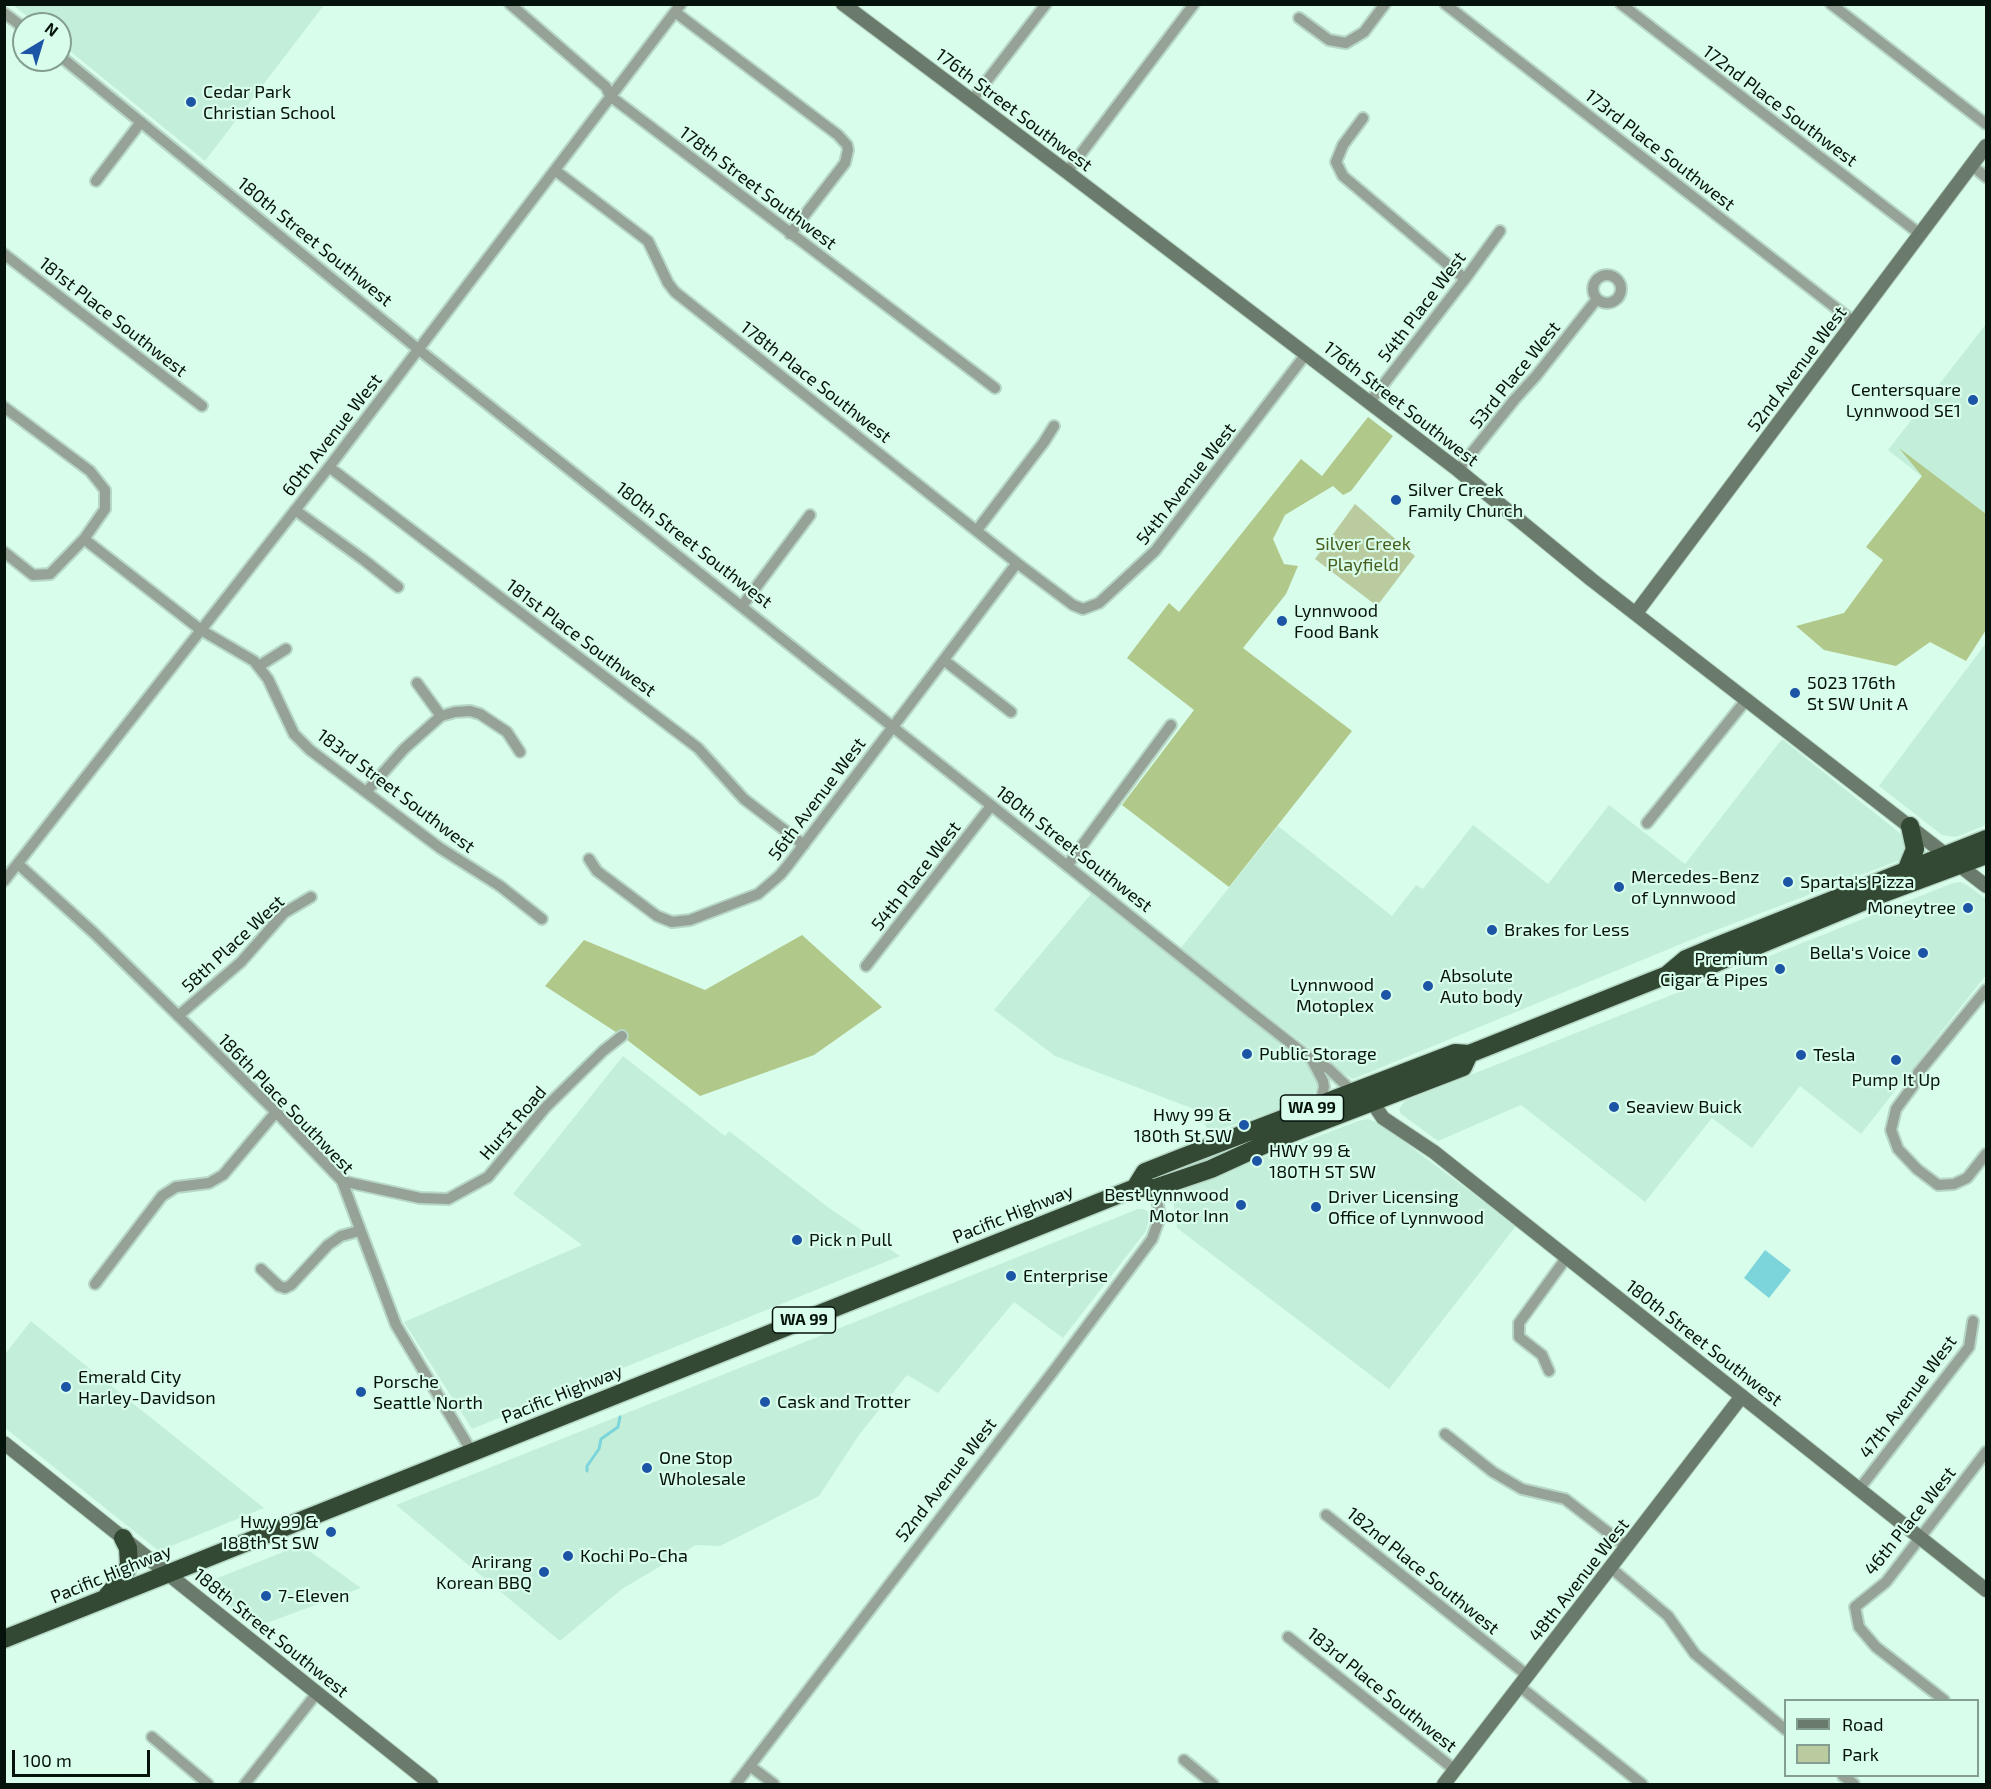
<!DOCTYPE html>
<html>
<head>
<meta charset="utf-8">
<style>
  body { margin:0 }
  #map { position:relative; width:1991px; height:1789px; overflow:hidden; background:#d8fdea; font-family:"Exo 2",sans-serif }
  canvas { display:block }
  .frame { position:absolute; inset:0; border:6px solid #06120c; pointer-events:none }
  .legend { position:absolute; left:1784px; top:1699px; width:195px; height:78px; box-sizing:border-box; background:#d8fdea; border:2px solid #849f91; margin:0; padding:8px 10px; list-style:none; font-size:18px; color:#06120c }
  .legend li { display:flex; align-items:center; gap:12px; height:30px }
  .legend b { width:30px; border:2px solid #849f91 }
  .north { position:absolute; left:12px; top:12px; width:60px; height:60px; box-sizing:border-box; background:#d8fdea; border:2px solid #849f91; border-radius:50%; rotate:38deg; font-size:16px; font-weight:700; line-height:24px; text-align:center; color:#06120c }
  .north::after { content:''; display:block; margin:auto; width:21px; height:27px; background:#1c54a6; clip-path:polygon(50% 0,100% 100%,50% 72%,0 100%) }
  .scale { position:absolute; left:12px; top:1750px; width:138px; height:27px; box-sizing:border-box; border:3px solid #06120c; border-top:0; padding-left:8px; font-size:18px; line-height:21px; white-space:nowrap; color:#06120c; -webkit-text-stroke:4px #d8fdea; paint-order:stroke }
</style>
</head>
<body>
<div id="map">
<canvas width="1991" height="1789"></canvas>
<div class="frame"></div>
<ul class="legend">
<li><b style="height:8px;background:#6b7b6b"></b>Road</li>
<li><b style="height:16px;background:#bacb9f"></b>Park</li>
</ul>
<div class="north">N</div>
<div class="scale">100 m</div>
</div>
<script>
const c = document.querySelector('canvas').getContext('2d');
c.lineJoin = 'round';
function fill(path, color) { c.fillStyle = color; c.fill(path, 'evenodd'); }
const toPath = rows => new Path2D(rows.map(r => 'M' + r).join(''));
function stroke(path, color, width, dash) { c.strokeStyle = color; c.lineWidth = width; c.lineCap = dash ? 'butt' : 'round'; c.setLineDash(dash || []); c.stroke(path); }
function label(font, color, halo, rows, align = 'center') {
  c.font = font + ' "Exo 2",sans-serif'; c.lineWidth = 4.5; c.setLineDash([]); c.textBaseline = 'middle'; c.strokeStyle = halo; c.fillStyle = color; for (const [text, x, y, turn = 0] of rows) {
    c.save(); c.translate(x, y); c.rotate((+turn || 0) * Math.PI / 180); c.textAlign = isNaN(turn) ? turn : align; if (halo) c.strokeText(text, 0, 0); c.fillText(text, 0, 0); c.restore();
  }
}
fill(toPath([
  [13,5,324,5,205,161,60,43,60,24,37,24],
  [1986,324,1986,527,1888,450],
  [1986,643,1986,825,1956,837,1942,835,1879,786],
  [1782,739,1901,834,1907,849,1903,859,1703,935,1353,1079,1338,1070,1180,949,1278,826,1392,916,1416,885,1423,889,1473,825,1548,884,1609,805,1685,864],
  [1960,882,1967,885,1986,899,1986,975,1861,1134,1800,1086,1752,1148,1712,1118,1645,1202,1521,1105,1438,1141,1401,1114,1399,1109,1405,1101,1953,883],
  [1091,894,1303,1060,1313,1072,1317,1083,1316,1090,1311,1099,1209,1133,1199,1111,1055,1056,994,1010],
  [623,1056,725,1136,729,1131,829,1208,900,1256,472,1429,404,1322,582,1245,513,1194],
  [1368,1119,1379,1123,1516,1226,1389,1389,1177,1228,1173,1198,1176,1191,1358,1121],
  [1138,1209,1144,1209,1148,1212,1149,1220,1146,1231,1063,1338,1014,1302,938,1393,907,1375,859,1435,819,1496,720,1546,696,1545,622,1589,560,1641,396,1505],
  [31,1321,90,1369,264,1508,159,1551,5,1428,5,1354],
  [301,1545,361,1588,256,1627,213,1593,211,1587,215,1579]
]), '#c3efda');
fill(toPath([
  [1355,504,1415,556,1377,606,1315,559]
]), '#bacb9f');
fill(toPath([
  [1368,417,1393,436,1351,491,1343,495,1333,486,1285,515,1273,539,1284,564,1298,566,1286,594,1243,648,1352,731,1229,887,1122,805,1194,710,1127,658,1169,603,1179,612,1301,459,1322,476],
  [1899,448,1986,514,1986,630,1966,661,1930,642,1896,666,1824,650,1796,626,1844,613,1883,560,1866,547,1922,476],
  [802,935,882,1007,814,1055,700,1096,622,1036,545,986,584,940,705,990]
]), '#b1c88b');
fill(toPath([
  [1765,1250,1791,1270,1769,1298,1744,1278]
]), '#7cd5db');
stroke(toPath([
  [587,1471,587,1466,599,1449,601,1439,618,1427,620,1417]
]), '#7cd5db', 3);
const street = toPath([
  [510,4,606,87,610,96,995,388],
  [1445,4,1854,322],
  [1621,4,1920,234],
  [1831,4,1986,124],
  [675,12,838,135,847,145,848,150,845,163,790,234],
  [4,13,24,28],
  [1299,18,1329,40,1346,43,1364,32,1385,4],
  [60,56,418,349,1252,1013,1307,1056,1329,1069,1353,1092],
  [972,100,1046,4],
  [1363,118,1343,145,1336,162,1343,176,1465,279],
  [1971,165,1986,177],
  [556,171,648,241,668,283,675,292,1017,563,1073,605,1083,609,1099,603,1155,551,1306,354],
  [1067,172,1194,4],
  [96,181,141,122],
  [4,254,202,406],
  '1593 289a14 14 0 1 1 28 0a14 14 0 1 1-28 0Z',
  [1369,403,1465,279,1500,231],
  [4,407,90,471,105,490,105,509,84,539,50,574,33,575,4,552],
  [329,467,698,748,744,799,804,845],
  [1458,470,1515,399,1536,376,1597,299],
  [295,510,364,560,398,587],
  [977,530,1044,442,1054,426],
  [84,539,201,630,254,661,268,679,294,734,310,750,440,848,500,886,542,919],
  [742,606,810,515],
  [945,661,1011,712],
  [259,666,286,649],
  [417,683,441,716,455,712,470,711,480,714,507,732,520,752],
  [367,791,404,749,441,716],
  [1647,823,1747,699],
  [589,859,597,871,657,916,672,922,690,920,758,894,780,875,789,864,1017,563],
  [18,864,94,933,276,1112,342,1181,396,1325,472,1452],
  [1067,866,1171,725],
  [4,881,329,467,681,4],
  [866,966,991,806],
  [1986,990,1918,1073,1913,1086,1896,1109,1891,1130,1898,1149,1917,1169,1938,1185,1954,1184,1967,1178,1986,1154],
  [178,1016,241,962,284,913,311,897],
  [1312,1060,1323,1081,1324,1087,1320,1105],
  [342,1181,420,1198,448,1199,488,1177,545,1108,603,1051,622,1036],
  [261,1269,279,1286,285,1288,291,1285,328,1245,341,1236,359,1231],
  [95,1284,162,1196,176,1187,209,1183,223,1175,276,1112],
  [1549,1371,1542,1355,1519,1337,1519,1323,1567,1257],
  [1445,1434,1493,1472,1522,1489,1565,1499,1627,1547],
  [1860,1488,1969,1347,1973,1321],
  [1326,1515,1527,1675],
  [1611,1568,1668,1616,1695,1654,1786,1730],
  [1288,1637,1455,1770],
  [1519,1686,1642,1784],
  [1944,1700,1876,1647,1859,1627,1855,1607,1886,1582,1986,1452],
  [152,1737,208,1784],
  [1184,1760,1213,1784],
  [750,1766,774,1784],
  [1843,1776,1854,1784],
  [245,1784,317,1693],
  [736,1784,1055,1369,1152,1239,1160,1217,1155,1188]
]);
const secondary = toPath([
  [843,4,1067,172,1458,470,1592,580,1986,886],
  [1636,613,1986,146],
  [1372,1102,1383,1118,1434,1152,1986,1590],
  [4,1443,431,1784],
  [1444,1784,1742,1396]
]);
const highway = toPath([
  [1906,871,1915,849,1910,826],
  [1667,975,1686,959,1717,946,1986,839],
  [1135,1188,1145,1172,1183,1157,1455,1053,1469,1054,1667,975,1689,974,1884,893,1986,855],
  [107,1596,123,1577,129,1565,128,1548,123,1538],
  [4,1639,1135,1188,1155,1188,1211,1169,1281,1137,1463,1067,1469,1054]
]);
stroke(street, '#b6d7c6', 14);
stroke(secondary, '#b6d7c6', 16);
stroke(highway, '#b6d7c6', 21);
stroke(street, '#97a297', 10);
stroke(secondary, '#6b7b6b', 14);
stroke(highway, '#334933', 18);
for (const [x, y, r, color] of [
  [191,102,6,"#1c54a6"],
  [1973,400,6,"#1c54a6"],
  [1396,500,6,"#1c54a6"],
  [1282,621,6,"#1c54a6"],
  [1795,693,6,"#1c54a6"],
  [1788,882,6,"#1c54a6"],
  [1619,887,6,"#1c54a6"],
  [1968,908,6,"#1c54a6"],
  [1492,930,6,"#1c54a6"],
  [1923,953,6,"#1c54a6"],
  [1780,969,6,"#1c54a6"],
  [1428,986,6,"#1c54a6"],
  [1386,995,6,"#1c54a6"],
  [1247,1054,6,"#1c54a6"],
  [1801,1055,6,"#1c54a6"],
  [1896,1060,6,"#1c54a6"],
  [1614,1107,6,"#1c54a6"],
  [1244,1125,6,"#1c54a6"],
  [1257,1161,6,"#1c54a6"],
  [1241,1205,6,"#1c54a6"],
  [1316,1207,6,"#1c54a6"],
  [797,1240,6,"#1c54a6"],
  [1011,1276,6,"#1c54a6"],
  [66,1387,6,"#1c54a6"],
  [361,1392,6,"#1c54a6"],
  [765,1402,6,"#1c54a6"],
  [647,1468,6,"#1c54a6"],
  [331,1532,6,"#1c54a6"],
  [568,1556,6,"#1c54a6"],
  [544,1572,6,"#1c54a6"],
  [266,1596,6,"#1c54a6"]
]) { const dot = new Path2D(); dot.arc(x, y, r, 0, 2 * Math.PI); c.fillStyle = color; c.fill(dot); stroke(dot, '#d8fdea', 2); }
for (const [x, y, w] of [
  [1312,1108,63],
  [804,1320,63]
]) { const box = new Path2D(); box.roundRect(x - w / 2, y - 13, w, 26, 4.5); c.fillStyle = '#d8fdea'; c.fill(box); stroke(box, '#06120c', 1.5); }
label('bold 16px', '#06120c', null, [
  ["WA 99",1312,1108],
  ["WA 99",804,1320]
]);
label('18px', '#06120c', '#d8fdea', [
  ["Cedar Park",203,92],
  ["Christian School",203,113],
  ["Centersquare",1961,390,"right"],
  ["Lynnwood SE1",1961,411,"right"],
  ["Silver Creek",1408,490],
  ["Family Church",1408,511],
  ["Lynnwood",1294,611],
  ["Food Bank",1294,632],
  ["5023 176th",1807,683],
  ["St SW Unit A",1807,704],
  ["Mercedes-Benz",1631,877],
  ["of Lynnwood",1631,898],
  ["Sparta's Pizza",1800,882],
  ["Moneytree",1956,908,"right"],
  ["Brakes for Less",1504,930],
  ["Bella's Voice",1911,953,"right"],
  ["Premium",1768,959,"right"],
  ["Cigar & Pipes",1768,980,"right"],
  ["Absolute",1440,976],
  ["Auto body",1440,997],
  ["Lynnwood",1374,985,"right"],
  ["Motoplex",1374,1006,"right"],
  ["Public Storage",1259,1054],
  ["Tesla",1813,1055],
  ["Pump It Up",1896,1080,"center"],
  ["Seaview Buick",1626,1107],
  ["Hwy 99 &",1232,1115,"right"],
  ["180th St SW",1232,1136,"right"],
  ["HWY 99 &",1269,1151],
  ["180TH ST SW",1269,1172],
  ["Best Lynnwood",1229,1195,"right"],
  ["Motor Inn",1229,1216,"right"],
  ["Driver Licensing",1328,1197],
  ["Office of Lynnwood",1328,1218],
  ["Pick n Pull",809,1240],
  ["Enterprise",1023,1276],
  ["Emerald City",78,1377],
  ["Harley-Davidson",78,1398],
  ["Porsche",373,1382],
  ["Seattle North",373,1403],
  ["Cask and Trotter",777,1402],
  ["One Stop",659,1458],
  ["Wholesale",659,1479],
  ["Hwy 99 &",319,1522,"right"],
  ["188th St SW",319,1543,"right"],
  ["Kochi Po-Cha",580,1556],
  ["Arirang",532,1562,"right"],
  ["Korean BBQ",532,1583,"right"],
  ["7-Eleven",278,1596]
], 'left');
label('18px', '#06120c', '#d8fdea', [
  ["172nd Place Southwest",1780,106,37],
  ["176th Street Southwest",1014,110,37],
  ["173rd Place Southwest",1660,150,38],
  ["178th Street Southwest",758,188,37],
  ["180th Street Southwest",315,242,39],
  ["54th Place West",1422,307,-53],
  ["181st Place Southwest",113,317,38],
  ["52nd Avenue West",1797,369,-53],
  ["53rd Place West",1515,375,-51],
  ["178th Place Southwest",816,382,38],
  ["176th Street Southwest",1401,404,38],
  ["60th Avenue West",332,435,-52],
  ["54th Avenue West",1186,484,-52],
  ["180th Street Southwest",694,545,38],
  ["181st Place Southwest",581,638,37],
  ["183rd Street Southwest",396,791,37],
  ["56th Avenue West",817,799,-53],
  ["180th Street Southwest",1074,849,38],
  ["54th Place West",916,876,-52],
  ["58th Place West",233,944,-43],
  ["186th Place Southwest",286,1104,46],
  ["Hurst Road",513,1123,-49],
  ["Pacific Highway",1013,1214,-22],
  ["180th Street Southwest",1704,1343,38],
  ["Pacific Highway",562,1394,-22],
  ["47th Avenue West",1908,1397,-53],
  ["52nd Avenue West",946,1480,-52],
  ["46th Place West",1910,1521,-51],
  ["182nd Place Southwest",1423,1571,39],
  ["Pacific Highway",111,1574,-22],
  ["48th Avenue West",1579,1580,-52],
  ["188th Street Southwest",271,1633,39],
  ["183rd Place Southwest",1382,1690,39]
]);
label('18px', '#495e1e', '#d8fdea', [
  ["Silver Creek",1363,544],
  ["Playfield",1363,565]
]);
</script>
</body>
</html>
